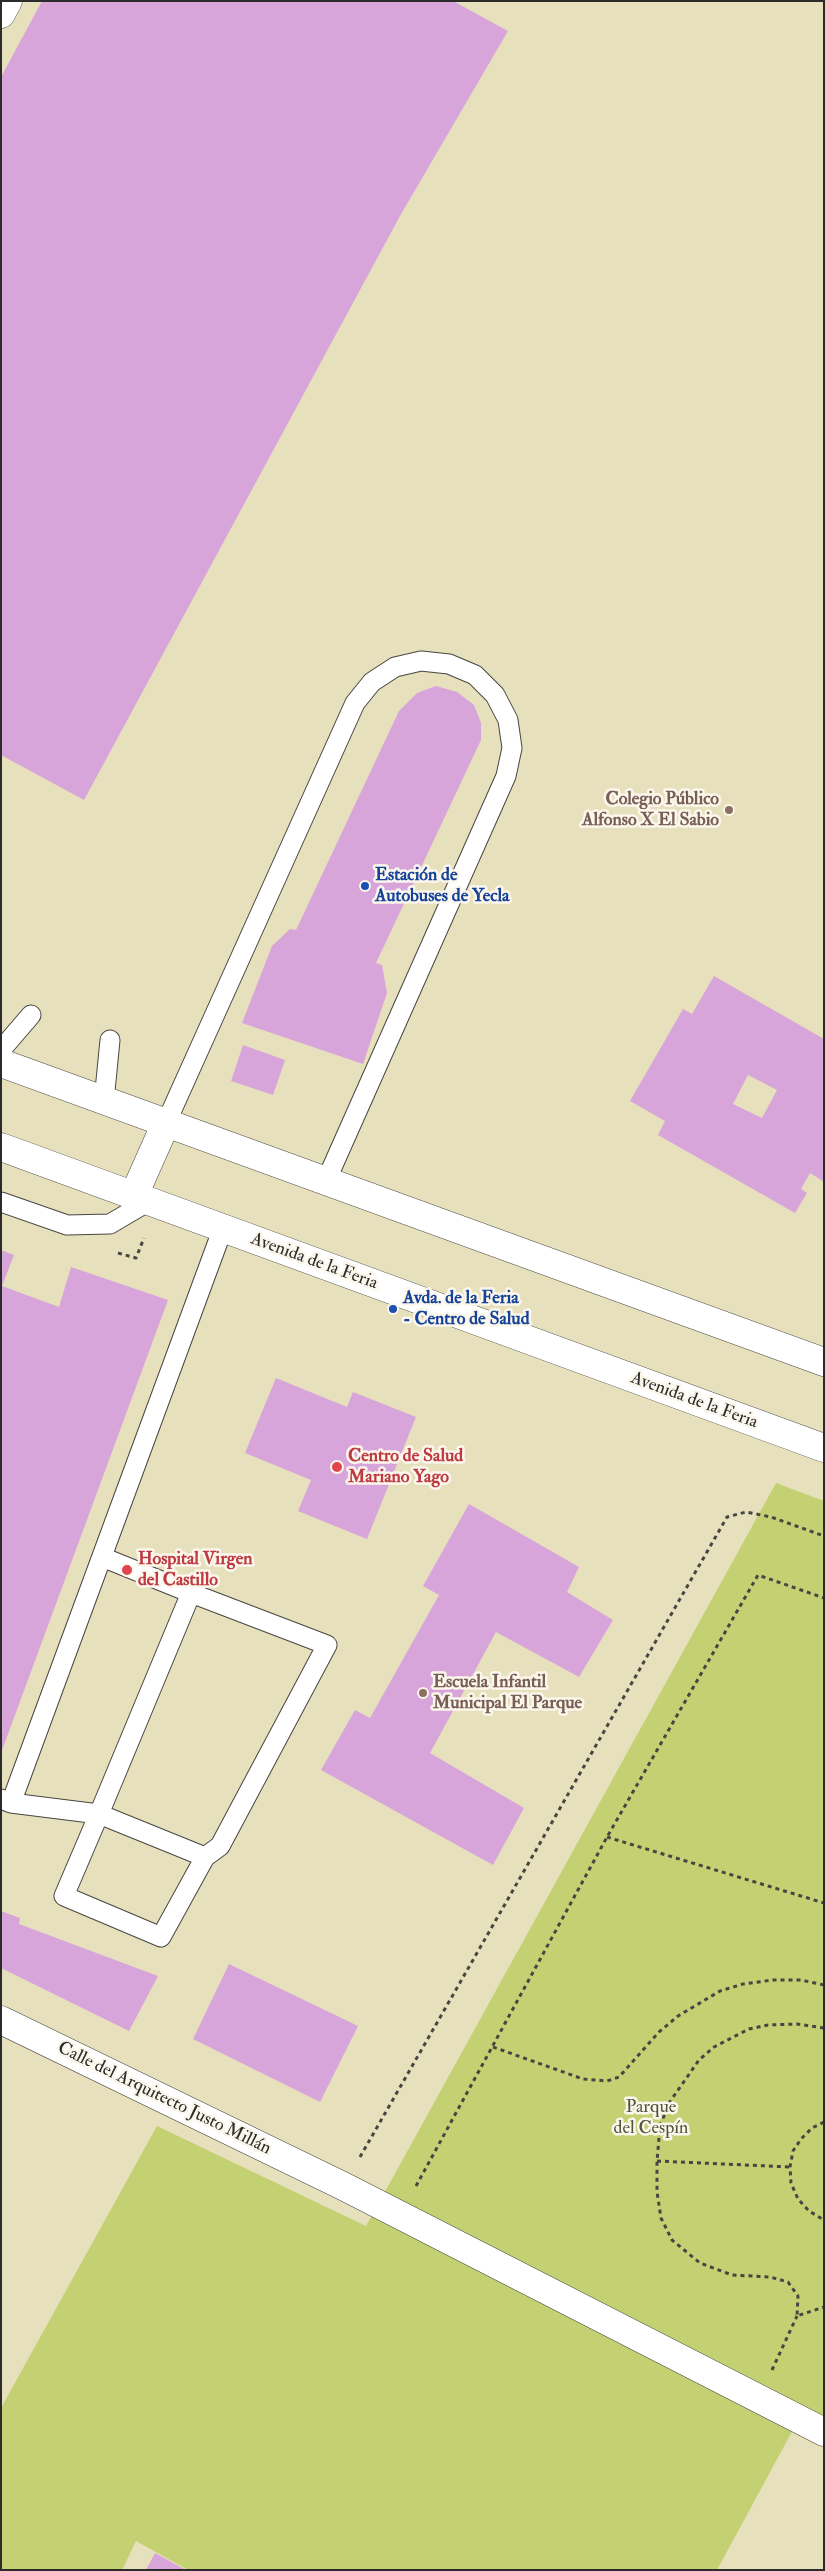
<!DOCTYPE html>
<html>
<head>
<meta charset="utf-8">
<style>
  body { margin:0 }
  #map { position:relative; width:825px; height:2571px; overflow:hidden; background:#e7e0bc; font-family:"IM FELL Double Pica",serif }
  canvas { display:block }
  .frame { position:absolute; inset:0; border:2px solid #2b2b2b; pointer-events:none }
</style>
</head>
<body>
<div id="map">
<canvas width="825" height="2571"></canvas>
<div class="frame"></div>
</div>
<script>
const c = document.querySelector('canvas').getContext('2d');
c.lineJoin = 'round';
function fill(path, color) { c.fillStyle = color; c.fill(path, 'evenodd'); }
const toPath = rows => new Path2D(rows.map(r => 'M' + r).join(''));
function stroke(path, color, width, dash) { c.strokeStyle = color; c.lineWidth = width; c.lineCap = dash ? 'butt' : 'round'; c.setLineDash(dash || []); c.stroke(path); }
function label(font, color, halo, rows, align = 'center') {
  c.font = font + ' "IM FELL Double Pica",serif'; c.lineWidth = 5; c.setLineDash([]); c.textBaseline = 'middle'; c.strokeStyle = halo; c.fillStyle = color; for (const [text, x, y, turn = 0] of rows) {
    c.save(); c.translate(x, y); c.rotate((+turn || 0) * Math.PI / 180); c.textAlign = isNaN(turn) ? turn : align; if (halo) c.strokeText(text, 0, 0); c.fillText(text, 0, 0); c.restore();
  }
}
fill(toPath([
  [776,1483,824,1501,824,2425,801,2415,717,2570,188,2570,136,2541,122,2570,1,2570,1,2408,157,2126,366,2226]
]), '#c3d173');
fill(toPath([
  [42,1,453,1,508,31,400,216,84,800,1,755,1,77],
  [436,686,457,692,474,705,481,723,481,740,376,963,382,965,387,993,363,1064,242,1023,272,946,290,929,296,930,399,711,417,693],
  [714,976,824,1039,824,1182,810,1173,801,1189,807,1193,795,1213,658,1135,665,1121,630,1101,683,1009,692,1014],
  [748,1075,777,1090,762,1118,733,1104],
  [243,1045,285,1060,273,1095,231,1081],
  [1,1250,14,1255,2,1286,59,1307,71,1267,168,1300,1,1753],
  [276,1378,347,1407,353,1392,416,1417,367,1539,298,1511,311,1480,245,1453],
  [469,1504,579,1567,567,1592,613,1620,579,1677,496,1632,430,1753,524,1808,493,1865,321,1770,355,1710,370,1718,439,1595,423,1586],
  [1,1911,20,1918,19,1924,158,1976,129,2031,1,1968],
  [229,1964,358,2026,320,2102,193,2039],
  [155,2553,186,2570,146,2570]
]), '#d8a5db');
const service = toPath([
  [1,1050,31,1015],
  [104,1101,110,1040],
  [166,1123,355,703,372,682,395,667,421,661,449,664,475,675,495,695,508,720,512,748,506,776,326,1181],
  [1,1202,67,1225,110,1224,149,1201],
  [191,1593,327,1645,220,1846,205,1857],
  [1,1799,11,1803,223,1228],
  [11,1803,99,1814,205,1857,161,1937,64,1896,99,1814,191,1593,102,1557]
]);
const minor = toPath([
  [1,14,8,1],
  [1,1063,824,1362],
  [1,1147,824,1448],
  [134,1195,166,1123],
  [1,2020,343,2186,824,2432]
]);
stroke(service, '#474641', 21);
stroke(minor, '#474641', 29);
stroke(toPath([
  [118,1253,136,1258,144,1238],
  [607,1837,824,1903],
  [824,2028,797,2024,768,2025,749,2029,714,2047,699,2060,669,2103,660,2126,657,2161,657,2192,661,2218,672,2240,700,2263,732,2275,770,2277,788,2282,798,2296,797,2316,824,2307],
  [493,2047,583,2079,607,2081,619,2077,659,2032,678,2016,720,1991,743,1984,773,1980,801,1980,824,1985],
  [824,2122,812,2128,801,2139,793,2151,790,2167,791,2183,798,2199,809,2211,824,2220],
  [360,2157,727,1517,746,1512,771,1517,824,1536],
  [657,2161,790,2167],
  [416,2186,607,1837,758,1575,824,1598],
  [772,2370,797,2316]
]), '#474641', 3, [4, 4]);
stroke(service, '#fff', 19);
stroke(minor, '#fff', 28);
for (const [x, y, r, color] of [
  [729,810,5,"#8d6e63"],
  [365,886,5,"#1a4fb4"],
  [393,1309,5,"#1a4fb4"],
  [337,1467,6,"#e0444e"],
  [127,1570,6,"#e0444e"],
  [423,1693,5,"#8d6e63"]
]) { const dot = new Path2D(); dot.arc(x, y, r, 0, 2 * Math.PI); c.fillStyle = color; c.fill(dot); stroke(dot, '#fbf7ec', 2); }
label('bold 18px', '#785e54', '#fbf7ec', [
  ["Colegio Público",719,800],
  ["Alfonso X El Sabio",719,821],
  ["Escuela Infantil",433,1683,"left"],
  ["Municipal El Parque",433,1704,"left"]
], 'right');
label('bold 18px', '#164399', '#fbf7ec', [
  ["Estación de",375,876],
  ["Autobuses de Yecla",375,897],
  ["Avda. de la Feria",403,1299],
  ["- Centro de Salud",403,1320]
], 'left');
label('18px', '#2b2b2b', '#fbf7ec', [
  ["Avenida de la Feria",314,1262,20],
  ["Avenida de la Feria",694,1401,20],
  ["Calle del Arquitecto Justo Millán",164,2099,26]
]);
label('bold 18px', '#be3a42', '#fbf7ec', [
  ["Centro de Salud",348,1457],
  ["Mariano Yago",348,1478],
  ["Hospital Virgen",138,1560],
  ["del Castillo",138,1581]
], 'left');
label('18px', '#51543d', '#fbf7ec', [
  ["Parque",651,2108],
  ["del Cespín",651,2129]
]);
</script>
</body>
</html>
